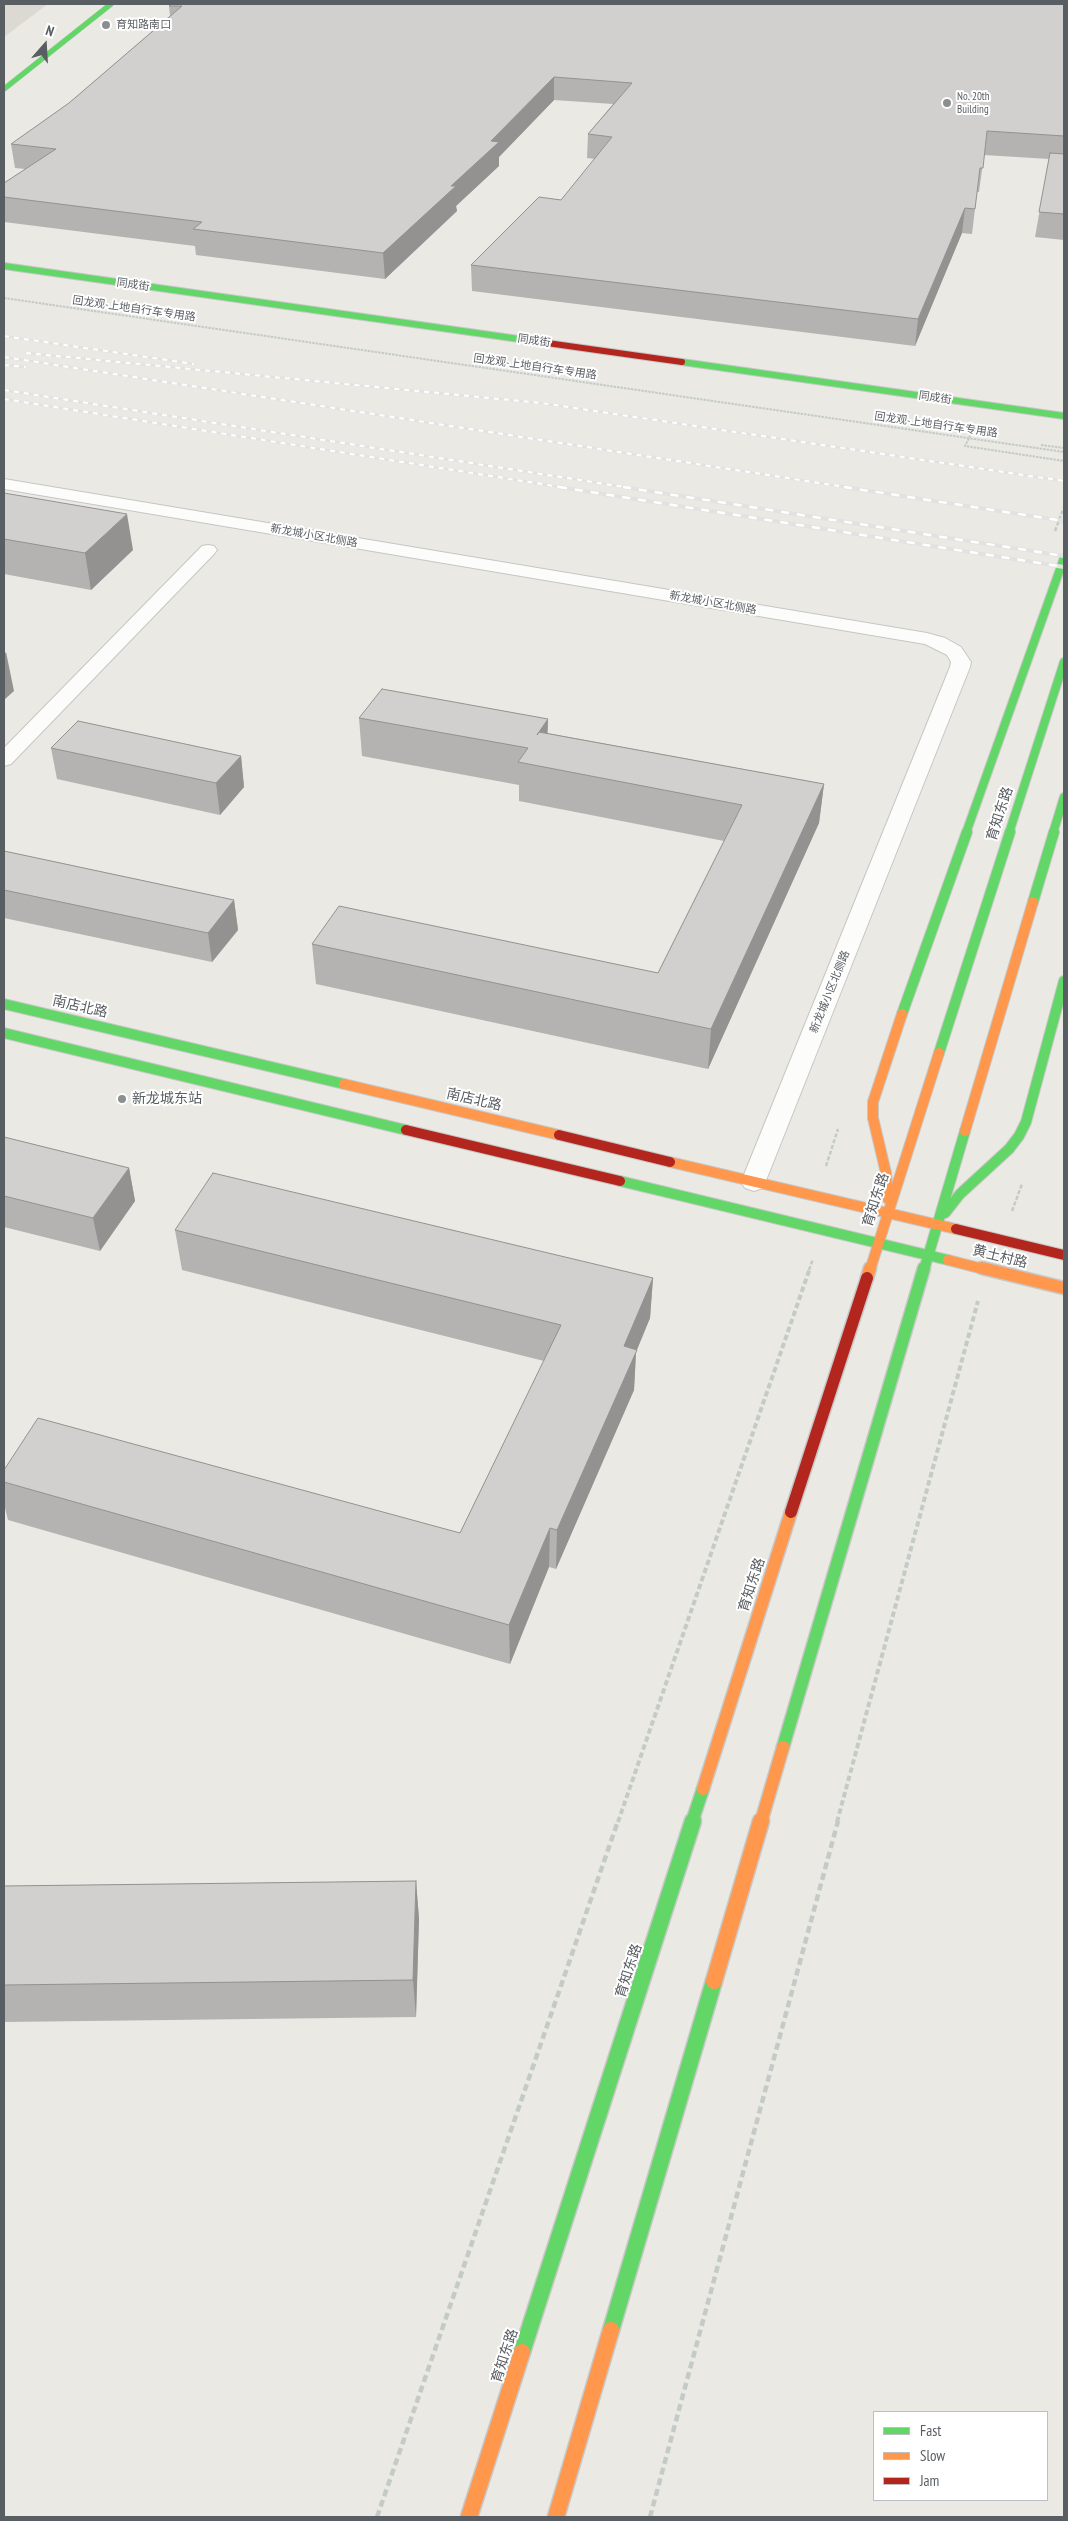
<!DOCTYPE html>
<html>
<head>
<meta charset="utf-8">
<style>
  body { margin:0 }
  #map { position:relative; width:1068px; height:2521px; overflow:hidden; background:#eae9e4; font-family:"PT Sans Narrow",sans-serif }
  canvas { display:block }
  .frame { position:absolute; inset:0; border:5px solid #595e63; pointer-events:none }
  .legend { position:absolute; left:873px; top:2411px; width:175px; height:90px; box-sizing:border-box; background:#fff; border:1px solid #bdbfc1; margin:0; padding:6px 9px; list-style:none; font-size:15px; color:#595e63 }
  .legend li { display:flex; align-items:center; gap:10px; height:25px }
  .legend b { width:25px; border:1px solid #bdbfc1 }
  .north { position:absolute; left:20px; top:20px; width:50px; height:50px; -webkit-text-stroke:4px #fff; paint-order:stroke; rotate:19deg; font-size:14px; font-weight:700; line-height:20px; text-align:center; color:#595e63 }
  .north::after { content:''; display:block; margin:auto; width:18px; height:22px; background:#595e63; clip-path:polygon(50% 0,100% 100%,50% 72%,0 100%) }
</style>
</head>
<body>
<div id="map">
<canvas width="1068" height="2521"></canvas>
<div class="frame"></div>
<ul class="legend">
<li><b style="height:6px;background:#63d668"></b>Fast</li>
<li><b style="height:6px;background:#ff974d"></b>Slow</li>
<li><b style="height:6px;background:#b3261e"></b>Jam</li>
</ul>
<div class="north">N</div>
</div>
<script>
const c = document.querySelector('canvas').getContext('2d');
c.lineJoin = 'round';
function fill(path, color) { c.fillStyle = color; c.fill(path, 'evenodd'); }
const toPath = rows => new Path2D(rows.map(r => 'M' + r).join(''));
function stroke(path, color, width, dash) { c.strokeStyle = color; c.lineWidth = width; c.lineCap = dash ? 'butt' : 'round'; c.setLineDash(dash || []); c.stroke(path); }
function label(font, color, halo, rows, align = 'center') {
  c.font = font + ' "PT Sans Narrow","Noto Sans SC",sans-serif'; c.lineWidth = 4; c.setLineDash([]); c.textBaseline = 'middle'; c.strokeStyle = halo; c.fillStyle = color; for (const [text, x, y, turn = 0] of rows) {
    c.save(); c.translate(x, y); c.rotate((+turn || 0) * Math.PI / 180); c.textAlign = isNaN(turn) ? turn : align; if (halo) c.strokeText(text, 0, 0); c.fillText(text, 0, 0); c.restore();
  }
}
fill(toPath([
  [4,4,48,4,4,37]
]), '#dcd9d3');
const street = toPath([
  [4,479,927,633,945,638,961,647,971,662,970,667,763,1188,754,1191,745,1188,741,1182,950,667,951,662,947,655,925,644,4,489,4,479],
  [208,545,214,546,217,550,214,554,11,764,4,766,4,748,202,546,208,545]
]);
const fastFar5 = toPath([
  [4,89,111,4]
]);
const fastFar4 = toPath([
  [4,266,540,342],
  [682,362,1064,416]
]);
const fastFar3 = toPath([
  [966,833,1064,558],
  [1009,833,1064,662],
  [1053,833,1064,797]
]);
const fastFar2 = toPath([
  [1033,902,1054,832],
  [4,1004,344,1084],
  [902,1014,967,832],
  [4,1033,406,1130],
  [939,1053,1010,832],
  [620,1181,948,1260],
  [945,1213,960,1194,1009,1149,1019,1136,1026,1122,1064,981],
  [924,1270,965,1131]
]);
const fastFar1 = toPath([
  [783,1747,924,1268],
  [692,1822,703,1789]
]);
const fast = toPath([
  [611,2330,714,1981],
  [522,2352,693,1821]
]);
const slowFar2 = toPath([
  [344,1084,559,1135],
  [965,1131,1033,902],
  [670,1162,956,1229],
  [888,1199,886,1173,873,1118,873,1102,902,1014],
  [948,1260,987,1270],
  [870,1270,939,1053]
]);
const slowFar1 = toPath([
  [982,1268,1064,1288],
  [867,1278,870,1268],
  [703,1789,791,1512],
  [761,1822,783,1747]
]);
const slow = toPath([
  [714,1981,761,1821],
  [469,2517,522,2352],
  [556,2517,611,2330]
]);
const jamFar2 = toPath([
  [540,342,682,362]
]);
const jamFar1 = toPath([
  [406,1130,620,1181],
  [559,1135,670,1162],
  [956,1229,1064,1255]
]);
const jam = toPath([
  [791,1512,867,1278]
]);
stroke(street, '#c6c6c5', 2);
stroke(fastFar5, '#c6c7c6', 6);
stroke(fastFar4, '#c6c7c6', 8);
stroke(fastFar3, '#c6c7c6', 10);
stroke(fastFar2, '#c6c7c6', 12);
stroke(fastFar1, '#c6c7c6', 15);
stroke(fast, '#c6c7c6', 19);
stroke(slowFar2, '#c6c7c6', 12);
stroke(slowFar1, '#c6c7c6', 15);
stroke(slow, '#c6c7c6', 19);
stroke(jamFar2, '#c6c7c6', 8);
stroke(jamFar1, '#c6c7c6', 12);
stroke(jam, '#c6c7c6', 15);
stroke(toPath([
  [972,432,965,446,1064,461],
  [1041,445,1064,448]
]), '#c4cbc7', 2, [2.5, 1]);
stroke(toPath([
  [1055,531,1064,507],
  [826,1166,838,1129],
  [1012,1211,1022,1184],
  [809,1270,813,1259]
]), '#c4cbc7', 2.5, [4, 2]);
stroke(toPath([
  [618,1822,810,1268],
  [837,1822,978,1301]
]), '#c4cbc7', 4, [5.5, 3]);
stroke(toPath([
  [377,2517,618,1821],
  [650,2517,838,1821]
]), '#c4cbc7', 4.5, [7, 4]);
fill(street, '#fcfcfb');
stroke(fastFar5, '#63d668', 5);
stroke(fastFar4, '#63d668', 6);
stroke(fastFar3, '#63d668', 8);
stroke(fastFar2, '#63d668', 10);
stroke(fastFar1, '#63d668', 12);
stroke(fast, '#63d668', 16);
stroke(slowFar2, '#ff974d', 10);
stroke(slowFar1, '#ff974d', 12);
stroke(slow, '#ff974d', 16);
stroke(jamFar2, '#b3261e', 6);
stroke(jamFar1, '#b3261e', 10);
stroke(jam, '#b3261e', 12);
const railFar1 = toPath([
  [4,336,194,364],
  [26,353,541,403,1064,481],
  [4,357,852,488],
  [4,365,26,367],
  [4,390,631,488],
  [4,399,567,488]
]);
const rail = toPath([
  [559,487,1064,567],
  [623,487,1064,556],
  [844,487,1064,521]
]);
stroke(railFar1, '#e2e2e1', 2.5);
stroke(rail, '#e2e2e1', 4);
stroke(railFar1, '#fff', 2, [5]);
stroke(rail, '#fff', 2.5, [8]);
stroke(toPath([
  [4,298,1064,452]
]), '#c4cbc7', 2, [2.5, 1]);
fill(toPath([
  [1064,4,1064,240,1035,237,1049,159,984,155,979,192,977,192,972,234,962,233,915,346,472,291,471,265,561,200,595,159,587,158,588,134,613,104,554,100,499,157,499,166,456,206,457,211,385,279,196,255,195,246,4,222,4,183,25,169,15,168,11,144,69,103,170,16,169,6],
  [4,493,133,550,91,590,4,574],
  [359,718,548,719,547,733,824,784,819,823,708,1069,316,984,312,944,658,973,724,841,519,801,519,785,362,756],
  [51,748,241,756,244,787,220,815,57,779],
  [4,851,234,900,238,930,212,962,4,918],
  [4,1137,129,1168,135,1201,100,1251,4,1227],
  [175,1230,653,1278,650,1318,636,1352,634,1390,556,1569,549,1567,510,1664,8,1520,4,1504,4,1470,460,1533,544,1361,182,1270],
  [416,1881,419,1919,416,2017,4,2022,4,1886]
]), '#b5b3b1');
fill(toPath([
  [554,77,554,100,499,157,499,166,456,206,457,211,385,279,383,253,451,186,491,141],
  [965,208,962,233,915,346,918,319],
  [127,514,133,550,91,590,85,553],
  [6,652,14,691,4,700,4,655],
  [548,719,547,757,537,735],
  [241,756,244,787,220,815,216,783],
  [824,784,819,823,708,1069,711,1029],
  [234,900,238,930,212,962,208,933],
  [129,1168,135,1201,100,1251,93,1218],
  [653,1278,650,1318,636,1352,634,1390,556,1569,557,1530,624,1346],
  [550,1528,549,1567,510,1664,509,1625],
  [416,1881,419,1919,416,2017,413,1980]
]), '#939290');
const building = toPath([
  [172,4,1064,4,1064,136,987,131,983,168,980,168,975,209,965,208,918,319,471,265,539,197,561,200,612,137,588,134,632,83,554,77,491,141,499,142,451,186,456,186,383,253,193,229,202,222,4,197,4,183,56,149,11,144,69,103,182,6,169,6,172,4],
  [1050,153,1064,154,1064,214,1039,212,1050,153],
  [4,493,127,514,85,553,4,539,4,493],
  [382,689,548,719,537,735,539,732,824,784,711,1029,312,944,339,906,658,973,742,805,518,762,528,748,359,718,382,689],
  [78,721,241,756,216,783,51,748,78,721],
  [4,851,234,900,208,933,4,890,4,851],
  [4,1137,129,1168,93,1218,4,1196,4,1137],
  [213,1173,653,1278,624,1346,637,1350,557,1530,550,1528,509,1625,4,1482,4,1470,38,1418,460,1533,561,1325,175,1230,213,1173],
  [416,1881,413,1980,4,1985,4,1886,416,1881]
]);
fill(building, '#d2d0ce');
stroke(building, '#939290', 1);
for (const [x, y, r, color] of [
  [106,25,5,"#8c8f90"],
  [947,103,5,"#8c8f90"],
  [122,1099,5,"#8c8f90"]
]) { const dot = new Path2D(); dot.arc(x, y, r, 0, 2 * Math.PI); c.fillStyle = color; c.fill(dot); stroke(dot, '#fff', 2); }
label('11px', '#595e63', '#fff', [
  ["育知路南口",116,25],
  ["No. 20th",957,97],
  ["Building",957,110]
], 'left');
label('11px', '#595e63', '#fff', [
  ["同成街",133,285,8],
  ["回龙观-上地自行车专用路",134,309,8],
  ["同成街",534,341,8],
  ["回龙观-上地自行车专用路",535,367,8],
  ["同成街",935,398,8],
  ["回龙观-上地自行车专用路",936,425,8],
  ["新龙城小区北侧路",314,536,10],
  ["新龙城小区北侧路",713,603,10],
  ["新龙城小区北侧路",830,992,-68]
]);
label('14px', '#595e63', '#fff', [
  ["育知东路",1000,814,-72],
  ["南店北路",80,1007,13],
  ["南店北路",474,1100,13],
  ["育知东路",876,1200,-72],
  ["黄土村路",1000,1257,14],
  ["育知东路",752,1585,-72],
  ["育知东路",629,1971,-72],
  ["育知东路",505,2356,-72]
]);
label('14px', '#595e63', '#fff', [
  ["新龙城东站",132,1099]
], 'left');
</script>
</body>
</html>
